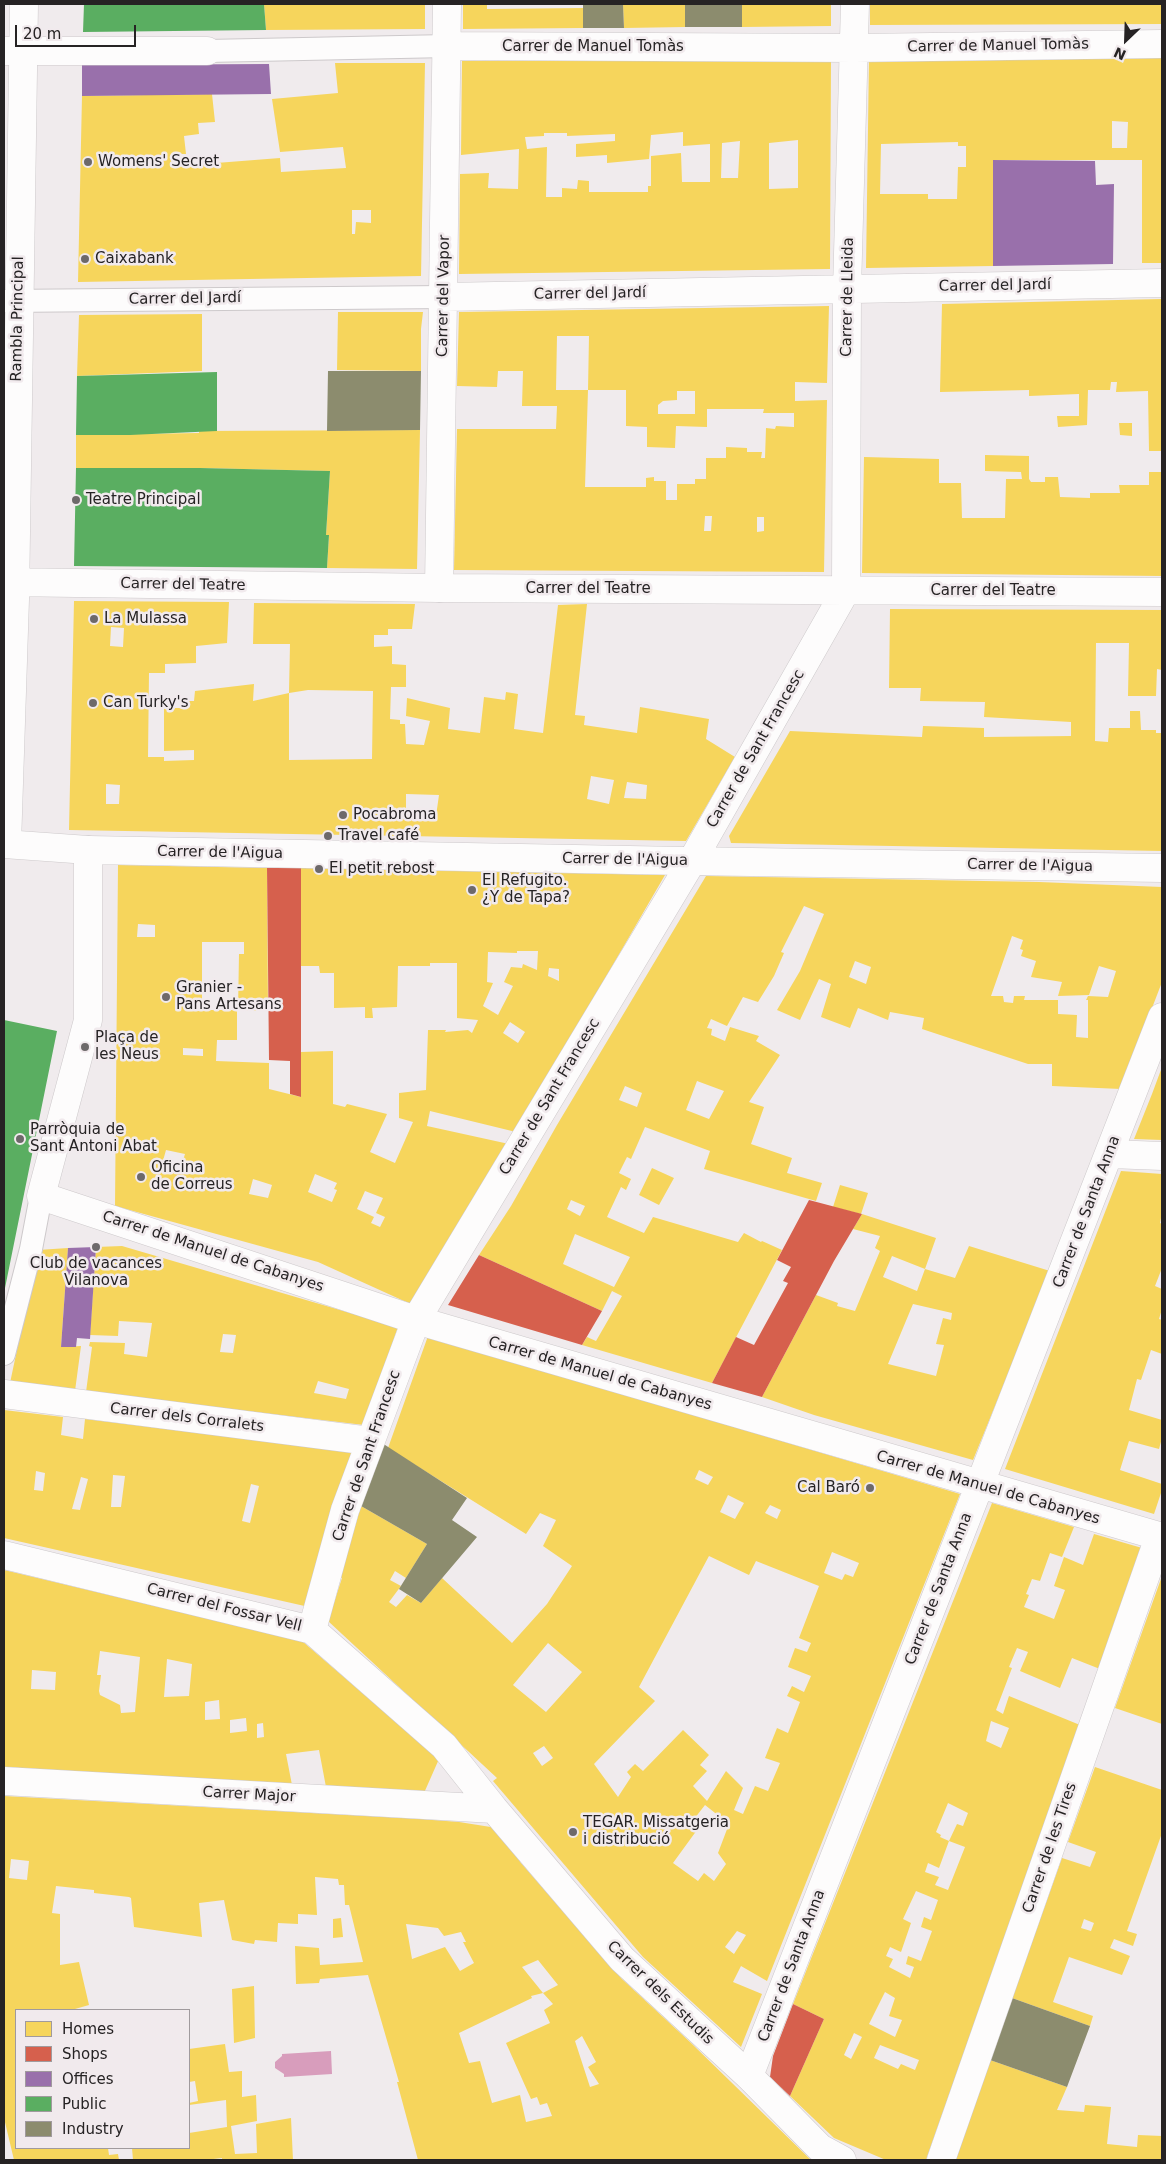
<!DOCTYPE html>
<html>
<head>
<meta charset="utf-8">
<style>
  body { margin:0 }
  #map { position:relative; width:1166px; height:2164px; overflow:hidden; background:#f0ebed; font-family:"DejaVu Sans",sans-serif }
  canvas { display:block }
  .frame { position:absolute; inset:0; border:5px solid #262324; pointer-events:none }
  .legend { position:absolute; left:15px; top:2009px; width:175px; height:140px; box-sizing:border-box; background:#f1eaed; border:1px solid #a09a9d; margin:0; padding:6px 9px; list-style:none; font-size:15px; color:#262324 }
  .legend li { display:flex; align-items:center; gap:10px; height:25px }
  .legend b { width:25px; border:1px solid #a09a9d }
  .north { position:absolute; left:1101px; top:15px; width:50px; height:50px; -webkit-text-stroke:4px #f1eaed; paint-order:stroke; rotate:204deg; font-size:14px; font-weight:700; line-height:20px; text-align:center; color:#262324 }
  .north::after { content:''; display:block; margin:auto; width:18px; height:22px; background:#262324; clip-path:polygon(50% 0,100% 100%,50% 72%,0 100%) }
  .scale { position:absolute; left:15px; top:25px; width:121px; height:22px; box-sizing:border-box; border:2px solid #262324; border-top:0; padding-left:6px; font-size:15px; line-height:18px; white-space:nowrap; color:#262324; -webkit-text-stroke:4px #f1eaed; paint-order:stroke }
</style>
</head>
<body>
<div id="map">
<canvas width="1166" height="2164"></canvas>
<div class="frame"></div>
<ul class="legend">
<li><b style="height:14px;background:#f6d55c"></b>Homes</li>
<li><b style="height:14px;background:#d6604d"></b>Shops</li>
<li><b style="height:14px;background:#9970ab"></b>Offices</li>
<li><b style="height:14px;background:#5aae61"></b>Public</li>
<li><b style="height:14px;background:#8c8c6e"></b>Industry</li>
</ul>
<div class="north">N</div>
<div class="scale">20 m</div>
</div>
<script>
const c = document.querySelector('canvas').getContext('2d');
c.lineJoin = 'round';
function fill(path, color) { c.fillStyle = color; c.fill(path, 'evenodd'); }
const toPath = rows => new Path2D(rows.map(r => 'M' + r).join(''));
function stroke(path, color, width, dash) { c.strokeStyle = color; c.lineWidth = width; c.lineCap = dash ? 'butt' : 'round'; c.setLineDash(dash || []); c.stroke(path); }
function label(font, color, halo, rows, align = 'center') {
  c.font = font + ' "DejaVu Sans",sans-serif'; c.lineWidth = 5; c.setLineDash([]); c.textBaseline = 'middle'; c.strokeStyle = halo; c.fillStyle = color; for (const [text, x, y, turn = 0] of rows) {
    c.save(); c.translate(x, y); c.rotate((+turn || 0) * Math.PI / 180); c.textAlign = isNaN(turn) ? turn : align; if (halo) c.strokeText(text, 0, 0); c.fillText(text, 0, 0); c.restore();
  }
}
fill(toPath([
  [331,2051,332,2074,284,2077,284,2074,275,2068,275,2062,282,2056,282,2054]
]), '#d89dbc');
fill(toPath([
  [264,4,425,4,425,29,266,30],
  [463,4,487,4,487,9,583,8,583,28,463,29],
  [623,4,685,4,685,27,624,28],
  [742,4,831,4,831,26,742,27],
  [870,4,1162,4,1162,24,870,25],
  [1162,57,1162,263,1142,263,1142,160,993,160,993,266,866,268,869,58],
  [1112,121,1128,122,1127,148,1112,148],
  [958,142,958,146,966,146,966,167,958,167,957,199,928,199,928,194,880,194,881,144],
  [831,59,830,269,459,274,460,174,489,173,488,188,518,189,519,149,461,155,462,61],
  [683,132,683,146,710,144,710,182,682,182,681,153,651,156,651,186,648,186,648,192,589,192,589,181,578,180,577,189,562,188,562,197,546,197,547,147,527,149,525,137,544,136,544,133,567,133,567,136,615,134,615,141,576,144,576,157,607,155,607,163,649,159,651,135],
  [798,140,798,188,769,189,769,143],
  [740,141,738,178,721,178,722,143],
  [335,63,425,63,421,276,78,282,82,96,212,94,215,122,198,123,199,134,184,136,186,154,177,154,178,166,280,158,281,172,346,168,343,147,280,152,272,99,338,93],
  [352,210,371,210,371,223,356,222,355,234,352,234],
  [1162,299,1162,451,1149,451,1148,391,1116,392,1117,382,1111,382,1110,390,1088,390,1087,425,1058,427,1057,416,1079,416,1079,394,1029,396,1029,390,940,392,942,304],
  [829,306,827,383,795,382,795,401,827,400,824,572,454,570,457,429,556,429,557,406,522,406,523,371,498,371,497,387,457,386,459,312],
  [557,336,589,336,588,390,626,390,626,426,647,427,647,447,675,448,676,426,707,427,707,409,764,409,763,413,794,413,794,427,776,426,775,429,766,428,765,458,761,458,762,452,747,452,747,448,726,447,726,458,706,458,706,479,695,479,695,484,677,484,677,500,666,500,666,481,654,481,654,477,646,478,646,487,585,487,588,390,556,390],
  [677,391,695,391,695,414,658,414,658,405,663,401,677,400],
  [705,516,712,516,711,531,704,531],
  [757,517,764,517,764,531,757,532],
  [338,312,423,312,421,329,421,371,337,370],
  [202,314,202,371,77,376,79,315],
  [1119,423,1132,423,1132,436,1120,435],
  [420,430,417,569,327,568,329,535,326,535,330,471,200,468,76,468,76,435,199,433,199,431],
  [985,455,1029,456,1029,479,1031,482,1045,482,1045,477,1058,477,1060,497,1090,498,1090,493,1120,493,1119,485,1149,485,1149,472,1162,472,1162,576,862,573,864,457,939,459,939,483,961,483,962,518,1005,518,1006,479,1022,479,1021,472,985,471],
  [74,601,229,602,227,643,196,646,196,663,165,664,165,673,149,673,148,757,164,757,164,761,194,760,194,750,164,751,164,708,185,708,185,701,194,701,195,691,254,684,253,701,289,693,290,644,253,644,254,603,415,604,412,629,388,629,388,635,374,635,374,647,392,646,392,664,406,665,406,687,391,687,390,719,400,720,400,724,405,724,406,744,424,745,430,721,406,716,407,698,450,708,448,729,480,733,484,697,505,700,506,692,518,694,514,729,543,733,558,605,587,604,575,715,585,716,584,725,637,733,640,707,709,719,706,739,735,757,686,841,69,830],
  [111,627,124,628,123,647,110,646],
  [308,690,373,691,372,759,289,760,289,693],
  [591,776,614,780,609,804,587,799],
  [627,782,647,785,646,799,624,798],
  [106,784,120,785,119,804,106,804],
  [406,794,439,795,436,816,406,815],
  [890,609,1162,610,1162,670,1157,669,1156,696,1128,696,1129,643,1096,643,1095,741,1108,742,1109,728,1130,728,1130,711,1140,711,1141,730,1156,730,1156,733,1162,733,1162,851,731,843,729,836,790,731,922,737,923,726,984,728,984,737,1071,736,1071,722,984,717,985,702,920,701,921,688,889,688],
  [118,865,267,868,268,1011,238,1010,239,954,244,954,244,942,202,942,202,1010,237,1010,237,1040,217,1040,216,1061,269,1063,269,1089,301,1097,301,1052,333,1051,333,1104,345,1107,347,1104,387,1114,370,1152,395,1163,413,1122,399,1118,399,1093,426,1090,428,1030,446,1030,445,1032,468,1030,472,1033,478,1020,457,1018,457,963,430,963,430,966,398,966,397,1007,372,1008,373,1018,365,1018,365,1007,334,1008,334,973,320,973,319,966,300,966,301,868,665,875,516,1132,430,1111,427,1126,509,1144,415,1306,318,1262,115,1206],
  [138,924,155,925,155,937,137,937],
  [517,951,538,951,537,970,523,964,522,968,511,967,504,982,513,986,498,1015,483,1006,493,983,487,982,488,952,517,953],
  [549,968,559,969,559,981,548,976],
  [510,1022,525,1032,518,1043,503,1033],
  [183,1048,203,1049,203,1056,183,1055],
  [166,1150,185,1154,179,1173,161,1168],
  [315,1174,337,1183,334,1189,337,1190,332,1202,308,1192],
  [253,1179,272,1185,268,1198,249,1194],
  [365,1191,383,1198,376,1213,385,1217,380,1227,371,1223,374,1217,357,1209],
  [706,876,1039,882,1162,887,1162,982,1121,1089,1052,1086,1052,1064,1028,1064,922,1029,924,1018,890,1012,888,1020,858,1008,850,1028,821,1017,831,984,819,979,800,1020,777,1010,800,971,824,914,804,906,781,952,784,953,774,976,758,1002,743,997,727,1026,711,1019,707,1028,712,1029,711,1035,725,1041,730,1027,759,1036,756,1041,780,1055,749,1102,764,1107,751,1144,792,1158,787,1173,822,1183,816,1201,704,1169,710,1151,645,1127,631,1159,627,1157,619,1173,631,1179,626,1190,621,1187,607,1217,644,1233,653,1217,738,1242,744,1233,761,1242,762,1241,782,1250,712,1383,582,1345,587,1337,596,1341,622,1296,612,1291,602,1311,479,1255,511,1206,557,1125],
  [1012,936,1023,940,1020,949,1023,950,1021,956,1036,961,1031,977,1062,982,1058,996,1089,995,1099,966,1116,971,1108,997,1088,996,1086,1000,1088,1000,1088,1038,1076,1037,1077,1015,1058,1014,1058,1000,1024,1000,1025,996,1014,996,1013,1003,1004,1002,1003,996,991,996],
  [855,961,871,967,866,984,849,977],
  [697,1081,724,1091,709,1119,686,1110],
  [625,1086,642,1093,637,1107,619,1100],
  [571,1200,585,1206,580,1216,567,1209],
  [575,1234,630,1257,614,1287,563,1264],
  [1162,1067,1162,1140,1134,1139,1152,1094],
  [652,1168,674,1178,659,1205,639,1195],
  [1121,1171,1162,1174,1162,1213,1160,1223,1162,1224,1162,1268,1155,1286,1162,1289,1162,1309,1159,1319,1162,1320,1162,1354,1151,1350,1141,1380,1137,1379,1129,1410,1162,1420,1162,1438,1159,1449,1129,1441,1120,1470,1162,1484,1162,1490,1154,1514,1005,1469],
  [840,1185,868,1193,861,1214,833,1207],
  [862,1214,936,1238,925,1269,892,1256,883,1277,917,1291,925,1269,955,1278,969,1246,1050,1271,973,1460,814,1415,762,1397,816,1295,838,1303,837,1306,855,1311,880,1251,875,1248,880,1236,853,1229],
  [913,1304,952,1313,951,1320,943,1318,936,1344,944,1345,936,1376,888,1364],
  [122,1246,398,1327,364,1425,86,1392,92,1347,89,1346,90,1342,125,1343,124,1354,147,1357,152,1323,119,1321,118,1336,90,1335,96,1247],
  [223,1334,236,1335,233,1353,220,1352],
  [318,1381,349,1389,346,1399,314,1393],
  [68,1248,61,1347,81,1346,75,1391,10,1383,38,1250],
  [428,1336,960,1494,767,1981,741,1966,733,1982,762,1994,741,2047,643,1957,493,1781,497,1778,328,1621,342,1578,340,1577,361,1506,427,1544,406,1578,395,1571,390,1580,401,1586,389,1602,396,1607,407,1595,421,1603,442,1578,512,1643,547,1604,572,1566,543,1546,556,1520,540,1513,526,1534,388,1448],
  [699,1470,713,1477,708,1485,695,1479],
  [728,1495,744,1503,735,1519,720,1512],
  [770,1505,781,1510,777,1519,765,1513],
  [832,1552,859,1563,853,1577,845,1574,842,1580,824,1573],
  [709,1556,749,1575,756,1561,819,1586,799,1638,811,1643,807,1652,795,1648,788,1667,811,1676,804,1692,792,1686,787,1696,800,1702,788,1733,777,1728,765,1758,780,1763,768,1791,755,1786,743,1814,734,1810,743,1788,726,1771,707,1801,693,1786,707,1771,700,1765,709,1755,683,1730,643,1771,635,1764,627,1772,631,1777,618,1797,594,1764,655,1701,639,1687],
  [548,1643,582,1672,546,1712,513,1685],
  [544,1746,553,1758,542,1766,533,1753],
  [705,1805,729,1824,718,1853,726,1864,714,1881,704,1873,698,1881,673,1863,697,1830,691,1823],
  [737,1931,746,1935,734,1954,725,1947],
  [4,1410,63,1417,61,1435,83,1439,85,1419,354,1452,309,1607,4,1538],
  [36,1471,45,1473,43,1491,34,1490],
  [113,1475,125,1476,121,1507,111,1507],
  [81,1477,88,1479,80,1510,72,1509],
  [251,1484,259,1486,250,1523,242,1521],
  [992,1503,1074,1527,1062,1557,1050,1553,1040,1581,1032,1579,1026,1594,1029,1595,1024,1607,1054,1619,1065,1590,1054,1586,1064,1557,1083,1565,1094,1534,1142,1548,1100,1669,1072,1658,1060,1688,1020,1671,1028,1652,1017,1648,1009,1667,1012,1668,996,1710,1003,1714,1009,1696,1080,1725,926,2160,886,2160,834,2138,790,2096,824,2019,793,2004],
  [991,1721,1009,1728,1001,1748,986,1741],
  [948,1803,968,1813,963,1826,957,1824,949,1841,965,1847,948,1890,935,1885,939,1877,925,1872,928,1863,939,1868,949,1841,940,1837,941,1835,936,1832],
  [916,1891,938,1900,931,1920,924,1917,921,1927,932,1931,921,1961,908,1956,906,1964,914,1967,910,1978,889,1967,893,1959,886,1956,890,1947,901,1952,911,1923,903,1919],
  [885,1992,895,1998,889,2016,902,2020,895,2037,869,2024],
  [854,2033,862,2037,851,2059,844,2055],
  [880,2045,919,2060,915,2070,901,2064,898,2069,874,2058],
  [4,1570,302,1641,439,1759,424,1793,326,1787,319,1750,286,1754,292,1785,4,1767],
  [100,1651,140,1657,135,1712,121,1713,120,1705,100,1695,99,1691,101,1675,97,1675],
  [167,1659,192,1664,189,1696,164,1697],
  [32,1670,56,1672,55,1690,31,1689],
  [219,1700,220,1719,205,1720,205,1702],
  [246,1718,247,1731,230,1733,230,1720],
  [263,1723,264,1737,257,1738,257,1724],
  [1162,1576,1162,1724,1115,1708],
  [1095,1767,1162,1790,1162,1833,1127,1931,1137,1934,1133,1946,1114,1939,1110,1948,1130,1956,1122,1975,1069,1957,1053,2002,1093,2016,1090,2026,1012,1998,1062,1858,1090,1867,1096,1852,1068,1842],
  [1084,1919,1094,1923,1091,1931,1081,1928],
  [4,1796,420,1819,459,1822,497,1828,521,1863,622,1979,690,2042,811,2160,418,2160,397,2082,399,2082,368,1975,320,1979,319,1983,296,1984,295,1946,319,1948,320,1965,363,1962,349,1905,345,1905,344,1885,339,1885,338,1879,315,1877,317,1915,298,1914,298,1924,278,1923,277,1942,255,1940,254,1944,232,1940,224,1900,199,1903,202,1937,134,1927,131,1898,129,1897,94,1893,94,1890,56,1886,52,1913,60,1914,60,1965,79,1962,89,2005,75,2009,75,2010,16,2010,16,2148,108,2148,109,2155,118,2154,119,2160,14,2160,4,2118],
  [11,1859,29,1861,27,1880,9,1878],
  [406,1924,438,1928,444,1936,461,1932,466,1942,463,1942,474,1963,460,1971,445,1947,412,1959],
  [538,1960,558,1985,543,1993,553,2004,544,2010,550,2023,506,2043,531,2099,537,2097,540,2105,547,2103,552,2116,526,2122,520,2095,492,2103,480,2061,469,2063,459,2033,532,1998,531,1996,543,1993,522,1967],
  [582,2036,596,2062,588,2067,599,2084,590,2087,575,2041],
  [341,1918,343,1937,333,1938,333,1919],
  [254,1986,255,2038,234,2043,232,1989],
  [225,2044,229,2072,242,2071,242,2097,256,2095,257,2121,231,2126,235,2154,257,2153,256,2124,291,2118,293,2160,222,2160,222,2158,205,2160,133,2160,132,2148,189,2148,189,2133,227,2127,226,2100,189,2105,189,2103,198,2101,195,2081,189,2082,189,2049],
  [990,2060,1067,2087,1057,2110,1084,2112,1085,2105,1111,2107,1107,2144,1137,2147,1138,2135,1162,2136,1162,2160,954,2160]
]), '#f6d55c');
fill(toPath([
  [267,868,301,868,301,1097,290,1094,290,1061,269,1060],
  [809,1200,862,1214,834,1261,762,1397,712,1383,736,1337,754,1345,788,1283,783,1281,791,1267,777,1260],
  [479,1255,602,1311,582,1345,448,1305],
  [793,2004,824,2019,790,2096,770,2077,773,2056]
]), '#d6604d');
fill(toPath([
  [269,64,271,94,82,96,82,65],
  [993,160,1095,161,1096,185,1114,184,1113,264,993,266],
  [96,1247,90,1339,77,1338,76,1347,61,1347,68,1248]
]), '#9970ab');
fill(toPath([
  [84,4,264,4,266,30,83,32],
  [217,372,217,431,130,435,76,435,77,376],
  [76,468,200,468,330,471,326,535,329,535,327,568,74,566],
  [4,1020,57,1031,5,1288,4,1288]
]), '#5aae61');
fill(toPath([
  [583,4,623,4,624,28,583,28],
  [685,4,742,4,742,27,685,27],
  [328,371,421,371,420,430,327,431],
  [382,1443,467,1498,452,1520,477,1537,421,1603,399,1589,427,1544,361,1506],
  [1012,1998,1090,2026,1067,2087,990,2060]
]), '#8c8c6e');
const service = toPath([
  [207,51,448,46],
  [4,301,444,297],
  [4,1354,31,1249,41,1196]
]);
const pedestrian = toPath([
  [4,51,207,51],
  [4,582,439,588],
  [4,844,88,850],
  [7,844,15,599,24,4]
]);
const minor = toPath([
  [447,4,439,588,1162,592],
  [448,46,855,48,1162,44],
  [444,297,1162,283],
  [1162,868,683,861,88,850,88,1020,41,1196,416,1320,1162,1537],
  [1110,1154,1162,1156],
  [4,1394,370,1441],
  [4,1555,312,1630,444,1746,494,1809,622,1959,749,2076,820,2148,842,2160],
  [312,1630,345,1510,416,1320,692,861,846,590,847,289,855,4],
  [4,1781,494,1809],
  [749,2076,1162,1017],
  [941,2160,1159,1537]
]);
stroke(service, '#cdc9cb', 24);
stroke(pedestrian, '#cdc9cb', 29);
stroke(minor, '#cdc9cb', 29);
stroke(service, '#fdfcfc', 22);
stroke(pedestrian, '#fdfcfc', 28);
stroke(minor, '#fdfcfc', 28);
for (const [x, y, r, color] of [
  [88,162,5,"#6d696a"],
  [85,259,5,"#6d696a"],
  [76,500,5,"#6d696a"],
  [94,619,5,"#6d696a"],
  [93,703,5,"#6d696a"],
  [343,815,5,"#6d696a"],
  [328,836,5,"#6d696a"],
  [319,869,5,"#6d696a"],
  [472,890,5,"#6d696a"],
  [166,997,5,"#6d696a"],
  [85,1047,5,"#6d696a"],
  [20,1139,5,"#6d696a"],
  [141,1177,5,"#6d696a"],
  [96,1247,5,"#6d696a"],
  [870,1488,5,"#6d696a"],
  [573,1832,5,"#6d696a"]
]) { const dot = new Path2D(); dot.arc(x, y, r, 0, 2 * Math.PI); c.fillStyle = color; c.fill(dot); stroke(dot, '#f1eaed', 2); }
label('15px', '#262324', '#f1eaed', [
  ["Carrer de Manuel Tomàs",998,46,-1],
  ["Carrer de Manuel Tomàs",593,47],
  ["Carrer del Jardí",995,286,-1],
  ["Carrer del Jardí",590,294,-1],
  ["Carrer del Vapor",444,296,-89],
  ["Carrer de Lleida",848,297,-89],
  ["Carrer del Jardí",185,299,-1],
  ["Rambla Principal",18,319,-89],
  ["Carrer del Teatre",183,585,1],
  ["Carrer del Teatre",588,589],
  ["Carrer del Teatre",993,591],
  ["Carrer de Sant Francesc",756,749,-60],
  ["Carrer de l'Aigua",220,853,1],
  ["Carrer de l'Aigua",625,860,1],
  ["Carrer de l'Aigua",1030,866,1],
  ["Carrer de Sant Francesc",550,1097,-59],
  ["Carrer de Santa Anna",1087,1212,-69],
  ["Carrer de Manuel de Cabanyes",213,1252,18],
  ["Carrer de Manuel de Cabanyes",600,1374,16],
  ["Carrer dels Corralets",187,1418,7],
  ["Carrer de Sant Francesc",367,1456,-71],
  ["Carrer de Manuel de Cabanyes",988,1488,16],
  ["Carrer de Santa Anna",939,1589,-69],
  ["Carrer del Fossar Vell",224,1608,14],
  ["Carrer Major",249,1795,3],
  ["Carrer de les Tires",1050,1848,-71],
  ["Carrer de Santa Anna",792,1966,-69],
  ["Carrer dels Estudis",660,1993,44]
]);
label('15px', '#262324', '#f1eaed', [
  ["Womens' Secret",98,162],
  ["Caixabank",95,259],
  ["Teatre Principal",86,500],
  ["La Mulassa",104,619],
  ["Can Turky's",103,703],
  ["Pocabroma",353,815],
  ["Travel café",338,836],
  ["El petit rebost",329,869],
  ["El Refugito.",482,881],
  ["¿Y de Tapa?",482,898],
  ["Granier -",176,988],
  ["Pans Artesans",176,1005],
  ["Plaça de",95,1038],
  ["les Neus",95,1055],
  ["Parròquia de",30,1130],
  ["Sant Antoni Abat",30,1147],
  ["Oficina",151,1168],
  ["de Correus",151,1185],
  ["Club de vacances",96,1264,"center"],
  ["Vilanova",96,1281,"center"],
  ["Cal Baró",860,1488,"right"],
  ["TEGAR. Missatgeria",583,1823],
  ["i distribució",583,1840]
], 'left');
</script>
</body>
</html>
